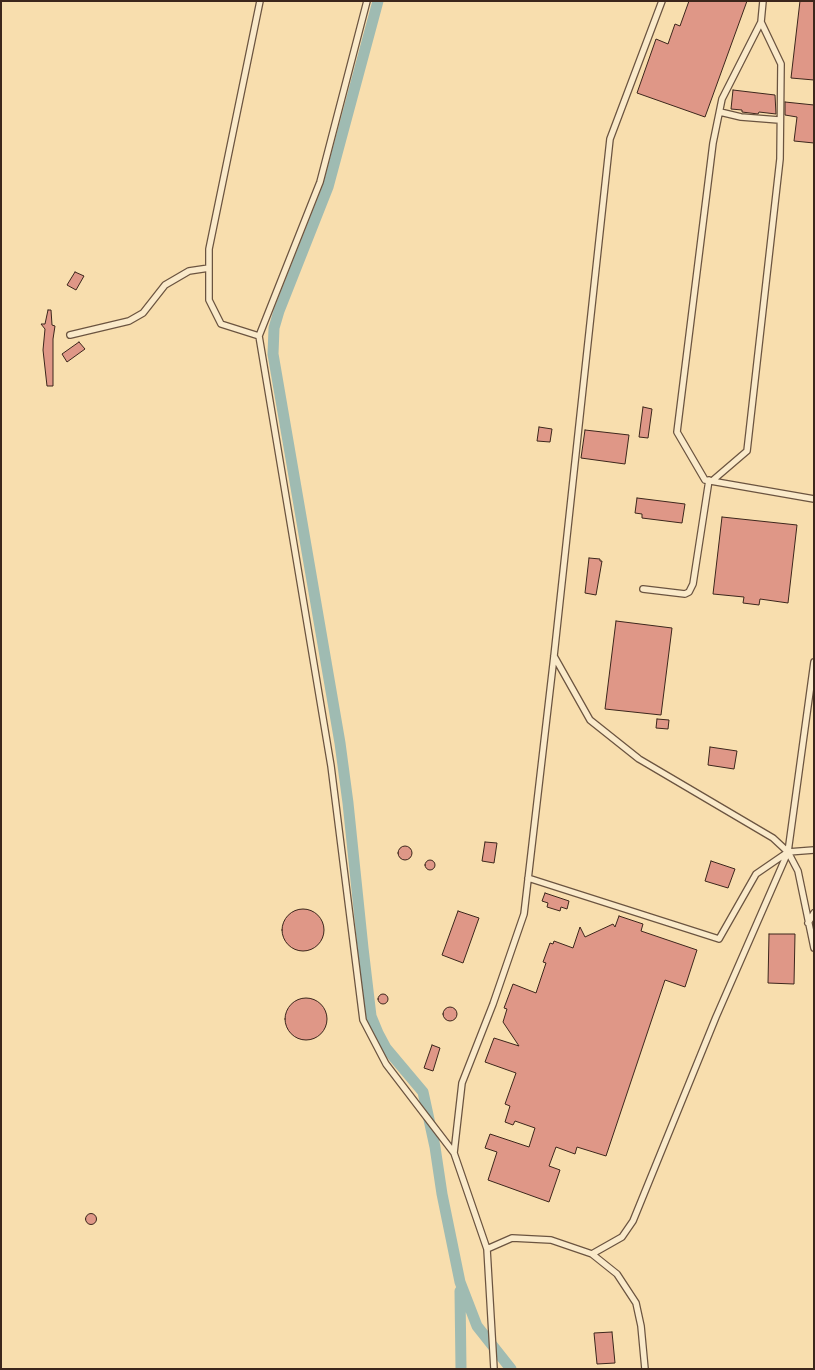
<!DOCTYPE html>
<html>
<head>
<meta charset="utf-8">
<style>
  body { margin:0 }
  #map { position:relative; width:815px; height:1370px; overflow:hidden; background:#f8deae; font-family:"Gentium Book Plus",serif }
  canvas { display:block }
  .frame { position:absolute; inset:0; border:2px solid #3c261c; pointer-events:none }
</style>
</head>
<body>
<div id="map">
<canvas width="815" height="1370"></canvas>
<div class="frame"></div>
</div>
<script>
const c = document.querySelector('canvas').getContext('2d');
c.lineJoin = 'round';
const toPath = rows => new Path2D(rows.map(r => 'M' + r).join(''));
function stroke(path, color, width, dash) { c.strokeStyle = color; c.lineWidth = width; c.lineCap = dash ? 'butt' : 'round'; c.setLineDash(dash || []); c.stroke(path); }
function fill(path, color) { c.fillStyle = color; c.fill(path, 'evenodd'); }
stroke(toPath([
  [378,1,328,187,279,311,274,328,273,354,340,743,348,803,363,948,371,1016,378,1033,386,1048,423,1092,435,1147,442,1194,460,1282,477,1326,511,1369],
  [460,1291,461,1369]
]), '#9fbbb2', 11);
const building = toPath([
  [689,1,747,1,705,117,637,93,656,39,668,44,675,24,680,26,689,1],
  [800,1,814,1,814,80,791,78,800,1],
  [733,90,775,95,776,114,759,112,758,114,742,112,742,110,731,109,733,90],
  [785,102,814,105,814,143,794,141,797,117,785,115,785,102],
  [75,272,84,276,76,290,67,285,75,272],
  [48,310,51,310,52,325,55,326,53,339,53,386,47,386,43,350,45,329,41,324,45,324,48,310],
  [79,342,85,349,67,362,62,354,79,342],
  [643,407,652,409,648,438,639,437,643,407],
  [539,427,552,429,550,442,537,441,539,427],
  [585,430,629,435,625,464,581,458,585,430],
  [637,498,685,504,682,523,642,518,642,514,635,513,637,498],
  [722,517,797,525,788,603,760,599,759,605,743,603,744,597,713,594,722,517],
  [589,558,600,559,600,561,602,561,596,595,585,593,589,558],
  [616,621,672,628,661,715,605,709,616,621],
  [657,719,669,720,668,729,656,728,657,719],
  [710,747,737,751,734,769,708,765,710,747],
  [485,842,497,843,494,863,482,861,485,842],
  '398 853a7 7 0 1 1 14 0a7 7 0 1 1-14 0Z',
  '425 865a5 5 0 1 1 10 0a5 5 0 1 1-10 0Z',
  [711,861,735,869,728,888,705,881,711,861],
  [545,893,569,901,567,909,561,907,560,911,547,907,548,903,542,901,545,893],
  '282 930a21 21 0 1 1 42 0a21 21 0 1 1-42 0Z',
  [458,911,479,918,463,963,442,955,458,911],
  [619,916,643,924,641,931,697,950,685,987,665,980,606,1156,577,1147,575,1154,556,1147,549,1166,560,1170,549,1202,488,1180,497,1152,485,1148,490,1134,529,1147,535,1128,515,1121,513,1125,505,1122,510,1106,505,1104,516,1073,485,1062,494,1038,519,1046,503,1022,507,1009,504,1008,513,984,536,993,546,963,543,962,550,943,553,944,554,941,573,948,580,927,585,937,613,924,615,927,619,916],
  [769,934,795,934,794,984,768,983,769,934],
  '378 999a5 5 0 1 1 10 0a5 5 0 1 1-10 0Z',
  '285 1019a21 21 0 1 1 42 0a21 21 0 1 1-42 0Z',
  '443 1014a7 7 0 1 1 14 0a7 7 0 1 1-14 0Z',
  [432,1045,440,1048,433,1071,424,1068,432,1045],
  '85.5 1219a5.5 5.5 0 1 1 11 0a5.5 5.5 0 1 1-11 0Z',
  [612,1332,615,1363,597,1364,594,1333,612,1332]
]);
fill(building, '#df9787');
stroke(building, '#3c261c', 1);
const service = toPath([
  [367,1,320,182,259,336,331,766,363,1020,386,1064,454,1153,487,1249,494,1369],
  [763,1,761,22,722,99,713,143,677,432,705,480,814,499],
  [720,112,741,117,779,120],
  [70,335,129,321,143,313,165,285,189,271,209,268],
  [259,336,221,324,209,300,209,249,260,1],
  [712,481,747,451,780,159,781,64,761,22],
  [643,589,685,594,689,592,693,584,709,480],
  [554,656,590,720,639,759,773,838,788,852,798,871,814,948],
  [788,852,814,850],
  [528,878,719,939,756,874,788,852,814,662],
  [808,923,814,913],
  [454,1153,462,1083,493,1004,524,914,554,656,610,139,662,1],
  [487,1249,512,1238,551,1240,592,1254,622,1237,633,1221,716,1017,788,852],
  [592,1254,617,1274,636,1303,641,1326,645,1369]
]);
stroke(service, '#6b5440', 8);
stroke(service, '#faeaca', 5.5);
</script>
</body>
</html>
